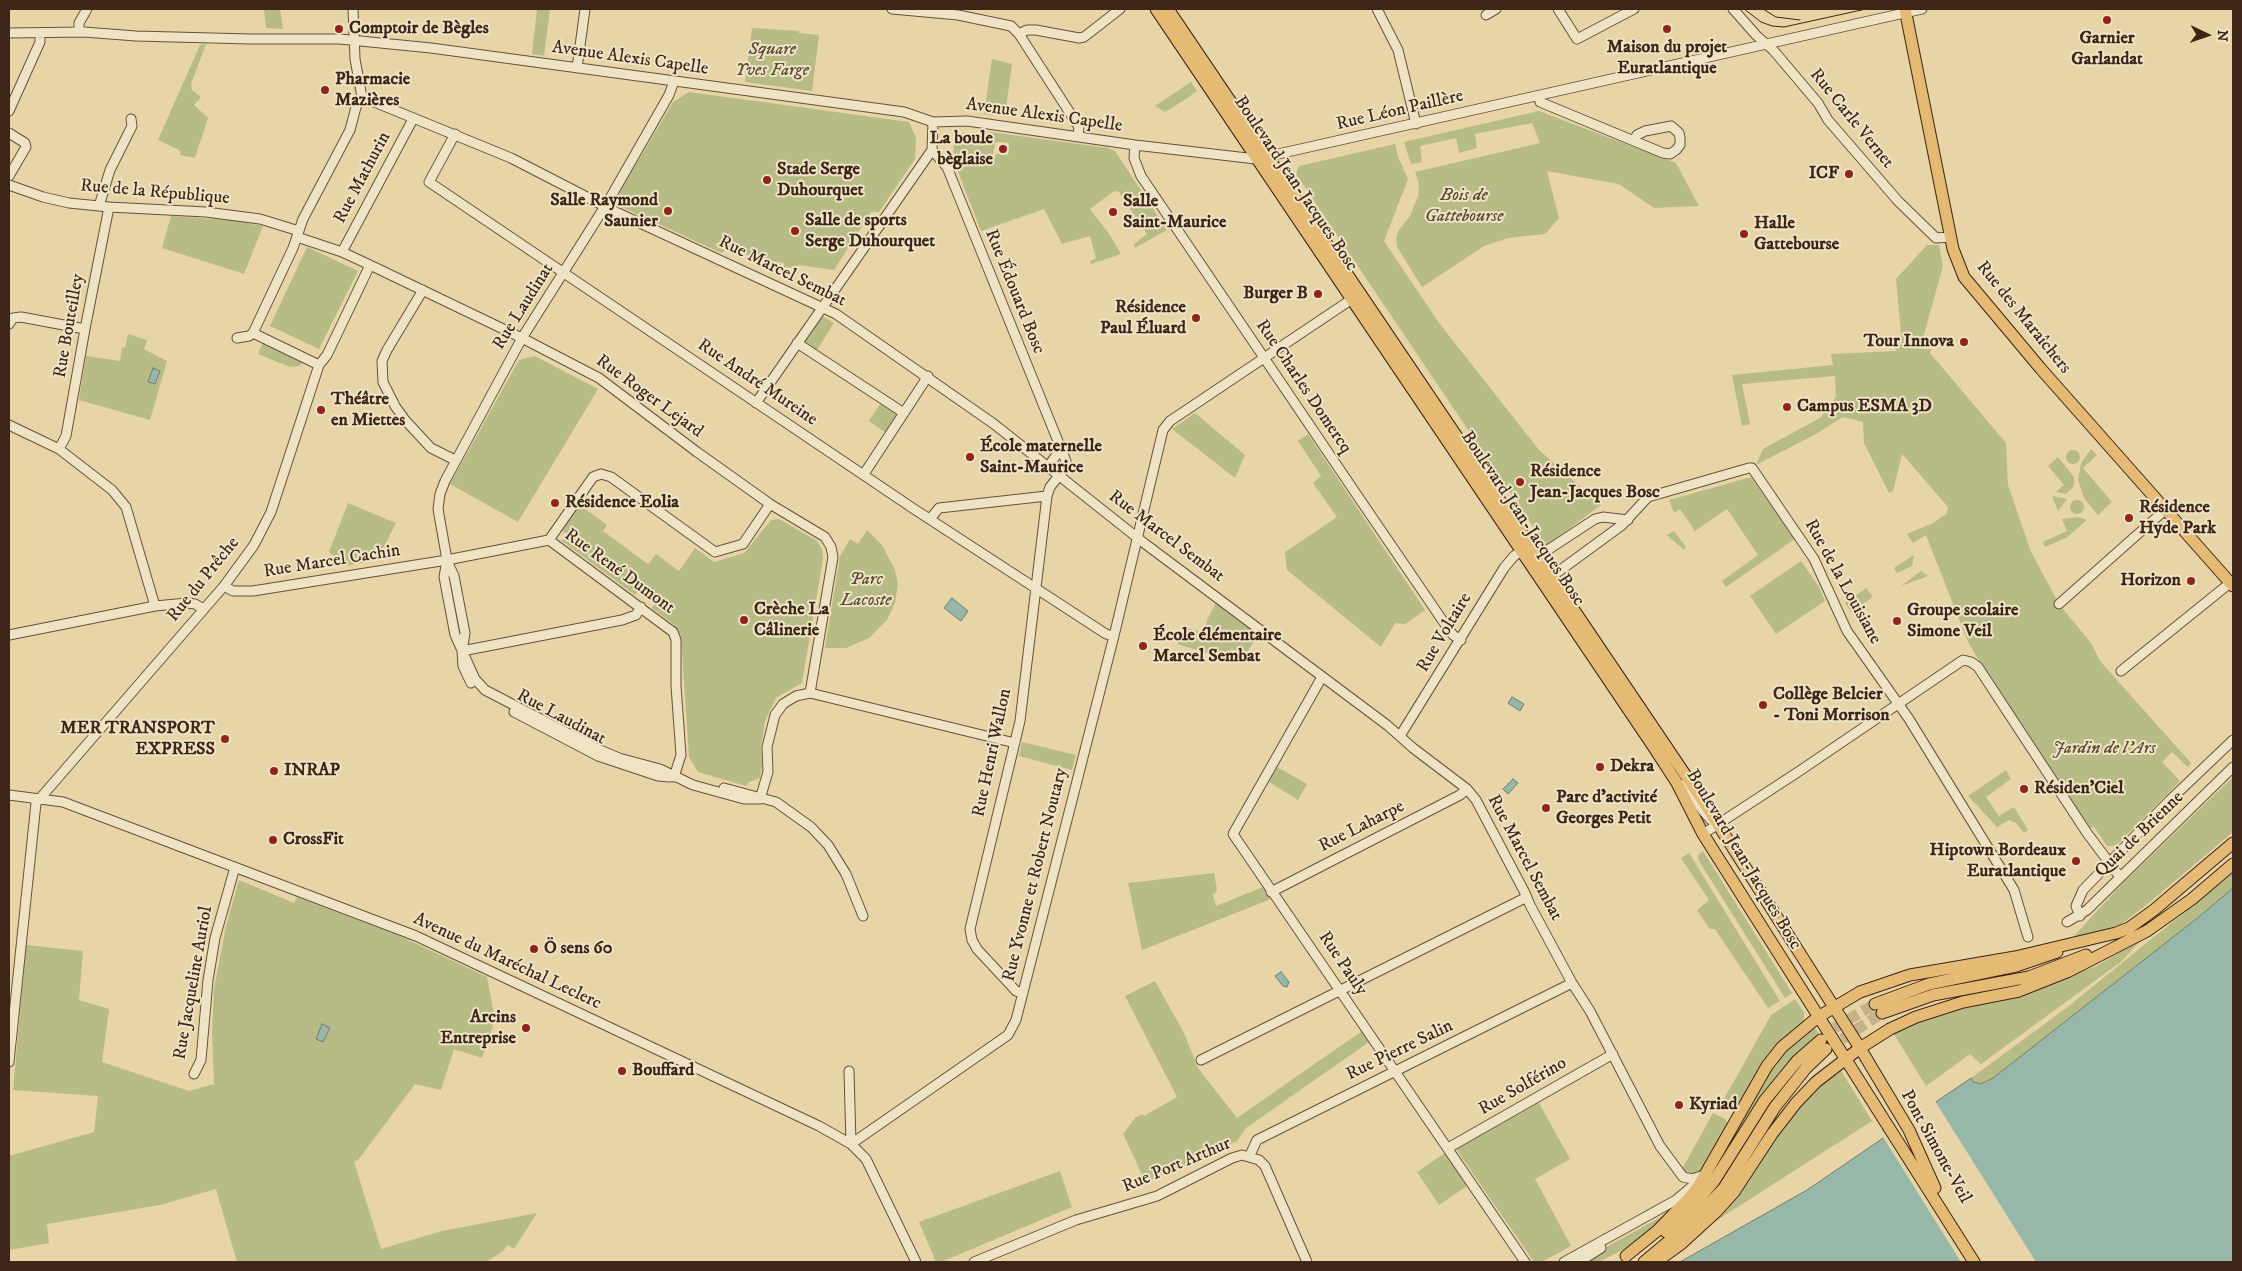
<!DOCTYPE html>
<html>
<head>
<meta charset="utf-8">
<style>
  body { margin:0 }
  #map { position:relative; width:2242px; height:1271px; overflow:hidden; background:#e7d4a7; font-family:"IM FELL DW Pica",serif }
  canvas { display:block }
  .frame { position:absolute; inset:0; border:10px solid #3d2517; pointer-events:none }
  .north { position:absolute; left:2182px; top:10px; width:50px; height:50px; -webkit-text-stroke:4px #efe3c6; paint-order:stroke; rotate:93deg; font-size:14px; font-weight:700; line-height:20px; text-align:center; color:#3d2517 }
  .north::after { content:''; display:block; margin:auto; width:18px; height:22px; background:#3d2517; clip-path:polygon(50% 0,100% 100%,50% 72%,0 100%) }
</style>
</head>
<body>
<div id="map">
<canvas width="2242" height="1271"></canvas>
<div class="frame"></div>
<div class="north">N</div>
</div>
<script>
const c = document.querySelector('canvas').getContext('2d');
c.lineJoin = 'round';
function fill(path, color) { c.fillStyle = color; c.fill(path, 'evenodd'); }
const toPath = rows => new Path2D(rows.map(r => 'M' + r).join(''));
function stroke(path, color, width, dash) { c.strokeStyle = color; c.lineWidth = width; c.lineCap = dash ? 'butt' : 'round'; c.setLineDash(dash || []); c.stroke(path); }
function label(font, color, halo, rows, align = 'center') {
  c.font = font + ' "IM FELL DW Pica",serif'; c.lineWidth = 4; c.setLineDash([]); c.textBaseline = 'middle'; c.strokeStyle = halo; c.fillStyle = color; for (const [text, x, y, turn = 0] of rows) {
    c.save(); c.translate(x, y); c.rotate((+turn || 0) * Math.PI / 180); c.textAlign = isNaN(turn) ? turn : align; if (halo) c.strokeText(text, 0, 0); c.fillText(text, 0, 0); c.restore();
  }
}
fill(toPath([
  [264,9,280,9,283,29,266,28],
  [537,9,550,9,544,56,532,54],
  [752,28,799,31,799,33,819,35,812,91,745,82],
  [206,44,191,84,192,90,201,97,194,105,208,118,195,158,180,155,181,152,177,149,158,140,200,45],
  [992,59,1012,64,1005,116,984,114],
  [1191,82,1197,91,1186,99,1165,112,1155,106],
  [689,92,909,122,916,138,915,159,879,212,871,212,834,270,798,265,797,268,784,267,784,263,758,259,733,249,727,249,721,253,622,207,617,200,621,190,673,102],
  [1539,111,1676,163,1699,206,1654,208,1619,184,1547,171,1559,218,1545,234,1508,238,1484,246,1422,287,1397,247,1396,239,1398,231,1410,216,1418,196,1419,184,1415,172,1540,143,1532,123,1475,134,1477,148,1459,153,1456,138,1420,146,1422,162,1411,164,1404,142],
  [990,132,1108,148,1115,151,1167,230,1135,248,1134,244,1147,234,1119,192,1114,191,1090,209,1110,235,1121,254,1091,264,1090,261,1096,258,1090,236,1062,244,1044,209,981,231,953,159,954,142,961,142,962,133,980,134,979,143,991,143,988,139],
  [998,142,1009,143,1008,155,997,154,992,159,995,143],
  [1395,144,1399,159,1408,179,1384,241,1439,323,1539,450,1601,505,1546,546,1296,174,1299,166],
  [171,216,230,220,263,226,244,274,162,248],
  [1927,245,1939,245,1943,266,1920,349,1931,349,1930,353,2006,443,2008,485,2031,552,2059,604,2091,643,2100,661,2191,763,2188,767,2172,752,2162,762,2180,781,2116,846,2107,846,2094,827,2090,828,1994,686,1968,642,1926,535,1913,543,1907,534,1933,523,1947,513,1948,507,1902,454,1893,491,1889,493,1864,443,1863,422,1843,417,1816,434,1756,465,1763,449,1820,418,1836,397,1835,376,1742,384,1750,424,1742,426,1732,375,1833,365,1831,354,1896,351,1895,343,1902,344,1896,279],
  [307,247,358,271,319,349,270,326],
  [824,317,834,323,817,350,806,343,805,339,819,318],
  [128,334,147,340,144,349,167,361,150,420,79,400,86,356,120,361,122,347,125,348],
  [263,343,303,361,300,366,290,367,258,354],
  [535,356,598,389,518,522,450,484,519,360],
  [881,403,898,414,886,433,869,421],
  [1195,413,1245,455,1235,478,1172,429],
  [1308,434,1425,610,1405,624,1395,623,1381,647,1287,570,1285,552,1337,517,1313,483,1321,476,1298,441],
  [2091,449,2097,455,2083,468,2112,502,2098,515,2084,498,2078,480,2081,463],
  '2066 457a7 7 0 1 1 14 0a7 7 0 1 1-14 0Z',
  [2058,457,2074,477,2074,486,2066,494,2056,492,2064,485,2048,466],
  [1751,477,1795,539,1726,587,1722,581,1758,555,1727,509,1695,531,1680,509,1674,513,1669,500],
  [2052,496,2067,499,2058,511],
  '2070 507a7 7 0 1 1 14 0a7 7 0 1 1-14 0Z',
  [348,503,396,523,377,560,345,566,329,552],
  [580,505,607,525,603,531,648,564,656,554,679,571,695,548,714,562,744,553,771,520,779,519,816,540,822,549,823,559,802,683,776,698,765,721,761,747,762,766,760,778,749,782,746,786,698,772,689,757,681,636,674,625,652,608,656,601,640,588,635,595,562,541,567,534,561,530],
  [2078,517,2087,520,2066,538,2045,547,2043,542,2067,531,2062,519],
  [867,530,882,545,895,570,898,584,895,603,887,620,869,638,846,648,825,648,840,556,850,539,858,544],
  [1674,531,1686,547,1684,550,1668,536,1667,535],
  [1914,555,1912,566,1897,573,1894,568],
  [1801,561,1819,587,1825,601,1776,634,1750,596],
  [1921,571,1928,576,1901,586],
  [1866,588,1873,597,1851,612,1845,603],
  [1216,603,1258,635,1246,654,1231,649,1227,659,1177,644,1183,627,1205,633,1207,620],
  [1022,742,1076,755,1072,770,1019,756],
  [1277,767,1307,784,1298,800,1269,782],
  [2006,770,2011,779,1986,797,1999,816,2014,807,2028,830,2024,833,2016,823,2009,820,1997,827,1968,796],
  [2233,777,2233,832,2145,906,2116,928,2087,936,2074,936,2122,884],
  [1703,851,1792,993,1785,998,1699,861,1698,855],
  [1689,853,1780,1001,1768,1008,1715,929,1710,929,1697,910,1709,900,1681,858],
  [1214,873,1217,890,1213,895,1216,906,1263,887,1271,899,1142,950,1128,883],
  [2233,873,2233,888,2200,916,1993,1078,1982,1084,1973,1082,1971,1078,2065,1009],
  [239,880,294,903,297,897,400,936,487,977,495,1020,482,1058,454,1049,441,1090,415,1084,358,1160,354,1162,381,1249,442,1231,537,1213,514,1249,508,1245,502,1252,486,1262,237,1262,216,1189,160,1205,47,1224,49,1243,9,1250,9,1156,94,1132,98,1096,13,1090,26,945,83,951,79,1000,109,1009,102,1062,189,1091,214,1084,212,1033,214,989,226,926],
  [2140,941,2122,961,1981,1064,1970,1054,1926,1086,1892,1031,1926,1016,2029,992,2096,966],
  [1155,981,1184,1033,1198,1068,1237,1118,1362,1031,1369,1042,1246,1128,1237,1141,1146,1183,1123,1134,1136,1117,1143,1114,1144,1116,1177,1097,1125,996],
  [1795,999,1804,1012,1804,1021,1782,1040,1736,1109,1731,1110,1724,1106,1723,1101,1771,1015],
  [1814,1026,1819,1034,1795,1056,1773,1081,1725,1159,1708,1180,1767,1074,1787,1050],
  [1840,1069,1872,1121,1711,1224,1732,1203,1793,1114,1821,1085],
  [1539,1103,1570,1159,1535,1179,1571,1246,1542,1262,1534,1262,1456,1149],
  [1713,1113,1725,1119,1727,1123,1703,1170,1699,1174,1686,1174,1682,1169],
  [1445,1153,1467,1186,1439,1205,1417,1172],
  [1060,1171,1072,1207,941,1262,936,1262,919,1222],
  [1664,1215,1666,1217,1636,1243,1599,1262,1585,1262,1605,1248]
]), '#b7bc86');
const water = toPath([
  [153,368,160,371,155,384,148,382,153,368],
  [952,598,968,611,961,621,944,608,952,598],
  [1512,697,1524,704,1520,711,1508,703,1512,697],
  [1513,779,1518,783,1508,794,1503,789,1513,779],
  [2233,888,2233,1262,1680,1262,1807,1190,1971,1078,1973,1082,1981,1084,1993,1078,2200,916,2233,888],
  [1281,972,1289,982,1287,987,1283,986,1275,976,1281,972],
  [322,1024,330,1028,323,1042,316,1039,322,1024]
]);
fill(water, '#97b8a8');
stroke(water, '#737d6e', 1);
fill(toPath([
  [1935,1101,2036,1262,1961,1262,1883,1137]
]), '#e7d4a7');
stroke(toPath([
  [1822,1039,1834,1028,1875,1004],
  [1828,1048,1882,1013]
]), '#c5b18a', 11, [11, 5.5]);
const minor = toPath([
  [353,9,355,59,362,97],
  [892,9,958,15,1011,26,1019,34,1079,127,1078,136],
  [1377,9,1398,50,1416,124],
  [1558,9,1577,39,1634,9],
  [1733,9,1756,35,1774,51,1818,103,1828,120,1898,201,1936,238,1951,237],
  [1486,15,1496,9],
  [79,32,79,23,87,9],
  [9,33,84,32,136,36,250,39,340,39,431,48,904,112,933,122,967,121,1135,145,1256,159,1922,9],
  [1019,34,1027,30,1036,30,1079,38,1084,37,1120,9],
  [577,68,585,9],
  [674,81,669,95,609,200,522,338,445,481,440,494,438,509,447,560,444,577,455,635,475,679,485,690,600,750,619,758,660,769,693,785,744,799,760,799],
  [1539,96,1540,102,1663,153,1670,154,1676,150,1680,145,1680,138,1679,133,1671,126,1645,131,1637,135,1634,140],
  [362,97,511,158,616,212,836,314,994,424,1144,543,1387,725,1413,748,1467,789,1476,800,1524,891,1530,905,1572,983,1590,1011,1660,1146,1683,1177,1692,1179,1704,1175],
  [9,111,40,42,40,34],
  [933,122,932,150,947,167,1066,461,1065,468,1050,487,1047,496,1020,721,970,929,972,940,977,949,1016,991,1022,993],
  [9,133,25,143,26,147,9,176],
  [455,134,429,182,914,509,1106,634,1114,636],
  [1135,145,1134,158,1141,176,1361,501,1447,627,1453,635,1461,640],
  [9,185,43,197,69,203,109,207,206,212,260,219,299,231],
  [99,206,110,170,132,126,131,119],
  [297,237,342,252,370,265,522,338,599,378,697,452,770,504,825,537,831,547,833,557,810,693],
  [342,252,413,119],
  [423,290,387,350,382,361,383,382,395,406,405,420,431,448,455,460],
  [9,324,13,318,21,317,85,329],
  [253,333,319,365],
  [237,338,249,336,253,333,293,248,303,219,350,130,356,107,362,97],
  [797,343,904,413],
  [756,403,932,150],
  [9,425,59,449,112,490,126,507,155,606],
  [59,449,66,436,85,329,109,207],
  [1048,467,1057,454,1058,447],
  [864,474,928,376],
  [930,519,939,508,1047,496],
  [549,540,673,632,676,640,676,686,681,755,674,777],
  [1534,559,1595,519,1603,517,1628,520],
  [447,561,454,576,465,633,462,651,463,666,471,683],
  [1551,577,1622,525,1648,497,1749,468,1752,468,1814,559,1847,631,1909,719,2014,890,2028,937],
  [224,586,233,591,253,591,447,560,549,540,593,477,601,474,611,477,715,552,743,544,770,504],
  [2059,604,2165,510],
  [9,635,155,606,187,603,195,604,204,609],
  [462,651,622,620,636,615,641,607],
  [2121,671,2230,583],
  [1322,677,1233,834,1525,1262],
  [514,712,598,756,658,776,670,777],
  [1400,736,1504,568,1514,556,1526,548],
  [1685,784,1703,811,1711,820],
  [724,788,776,802,811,827,828,845,846,874,863,916],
  [9,795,63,802,416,936,819,1126,851,1144,866,1159,916,1262],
  [760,799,768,772,767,747,775,715,783,704,796,696,810,693,1015,743],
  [1703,834,1798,772,1963,660,1971,662,1978,667,2087,833,2120,877],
  [1271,892,1460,795,1467,789],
  [2080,916,2076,906,2083,890,2169,801,2233,740],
  [2067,922,2087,910,2233,767],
  [1201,1060,1527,897],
  [9,1062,36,803,224,586,254,545,271,512,319,365,327,355,370,265],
  [849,1071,851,1144,1008,1035,1016,1020,1114,636,1163,430,1170,421,1352,299],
  [194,1074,201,1060,208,980,215,938,235,867],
  [1448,1148,1613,1054],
  [1250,1155,1257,1140,1572,983],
  [974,1262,1076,1220,1157,1196,1232,1158,1242,1155,1259,1160,1265,1166,1307,1262],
  [1564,1262,1676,1200,1695,1184],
  [1579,1262,1601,1248]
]);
const major = toPath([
  [1156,9,1655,749,1677,783,1703,834,1974,1262],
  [1168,9,1705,804,1860,1048,1909,1130,1935,1188],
  [1905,9,1953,249,1964,277,2041,369,2233,586],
  [1875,1004,1929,984,2016,966,2057,952],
  [1882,1013,1933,995,2029,977,2086,955],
  [1666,1232,1685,1216,1714,1181,1765,1100,1783,1078,1797,1061,1821,1040],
  [1626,1256,1657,1231,1690,1197,1698,1187,1767,1066,1782,1047,1818,1017,1860,992,1910,975,2015,957,2116,933,2129,928,2154,910,2233,843],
  [1644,1262,1693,1221,1724,1188,1775,1107,1806,1068,1826,1049],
  [1656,1262,1681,1244,1716,1212,1734,1192,1772,1134,1796,1103,1816,1082,1860,1048,1890,1029,1916,1017,1963,1002,2019,991,2067,972,2147,931,2192,899,2233,864]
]);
stroke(minor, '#68513b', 11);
stroke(major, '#3d2517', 13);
stroke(minor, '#efe3c6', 9);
stroke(major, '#e4ba74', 11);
stroke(toPath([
  [1744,9,1761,22,1772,26,1784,27,1866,9],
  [1763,9,1776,17,1800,20]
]), '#3d2517', 1);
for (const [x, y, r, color] of [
  [2107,20,5,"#8f2418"],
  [339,29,5,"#8f2418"],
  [1667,29,5,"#8f2418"],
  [325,90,5,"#8f2418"],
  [1003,149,5,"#8f2418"],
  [1849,174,5,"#8f2418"],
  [767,180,5,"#8f2418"],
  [668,211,5,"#8f2418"],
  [1113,212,5,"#8f2418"],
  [795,231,5,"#8f2418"],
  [1744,234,5,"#8f2418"],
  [1318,294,5,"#8f2418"],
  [1196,318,5,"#8f2418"],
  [1964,342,5,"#8f2418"],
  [1787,407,5,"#8f2418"],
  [321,410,5,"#8f2418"],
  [970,457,5,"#8f2418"],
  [1520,482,5,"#8f2418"],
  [555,503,5,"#8f2418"],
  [2129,518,5,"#8f2418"],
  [2191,581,5,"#8f2418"],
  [744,620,5,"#8f2418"],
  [1897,621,5,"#8f2418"],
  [1143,646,5,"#8f2418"],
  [1763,705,5,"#8f2418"],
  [225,739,5,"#8f2418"],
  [1600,767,5,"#8f2418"],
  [274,771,5,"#8f2418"],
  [2024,789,5,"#8f2418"],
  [1546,808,5,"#8f2418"],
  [273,840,5,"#8f2418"],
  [2076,861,5,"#8f2418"],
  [534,949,5,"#8f2418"],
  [526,1028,5,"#8f2418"],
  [622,1071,5,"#8f2418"],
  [1679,1105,5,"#8f2418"]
]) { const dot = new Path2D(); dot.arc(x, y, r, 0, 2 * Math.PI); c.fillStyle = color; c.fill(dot); stroke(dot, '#efe3c6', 2); }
label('bold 18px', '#3d2517', '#efe3c6', [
  ["Comptoir de Bègles",349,29],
  ["Garnier",2107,39,"center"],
  ["Garlandat",2107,60,"center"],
  ["Maison du projet",1667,48,"center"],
  ["Euratlantique",1667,69,"center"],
  ["Pharmacie",335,80],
  ["Mazières",335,101],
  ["La boule",993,139,"right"],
  ["bèglaise",993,160,"right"],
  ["Stade Serge",777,170],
  ["Duhourquet",777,191],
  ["ICF",1839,174,"right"],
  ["Salle Raymond",658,201,"right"],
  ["Saunier",658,222,"right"],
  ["Salle",1123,202],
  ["Saint-Maurice",1123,223],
  ["Salle de sports",805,221],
  ["Serge Duhourquet",805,242],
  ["Halle",1754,224],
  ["Gattebourse",1754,245],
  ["Burger B",1308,294,"right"],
  ["Résidence",1186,308,"right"],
  ["Paul Éluard",1186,329,"right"],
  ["Tour Innova",1954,342,"right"],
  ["Théâtre",331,400],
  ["en Miettes",331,421],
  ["Campus ESMA 3D",1797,407],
  ["École maternelle",980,447],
  ["Saint-Maurice",980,468],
  ["Résidence",1530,472],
  ["Jean-Jacques Bosc",1530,493],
  ["Résidence Eolia",565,503],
  ["Résidence",2139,508],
  ["Hyde Park",2139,529],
  ["Horizon",2181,581,"right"],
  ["Crèche La",754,610],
  ["Câlinerie",754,631],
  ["Groupe scolaire",1907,611],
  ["Simone Veil",1907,632],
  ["École élémentaire",1153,636],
  ["Marcel Sembat",1153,657],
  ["Collège Belcier",1773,695],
  ["- Toni Morrison",1773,716],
  ["MER TRANSPORT",215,729,"right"],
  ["EXPRESS",215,750,"right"],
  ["Dekra",1610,767],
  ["INRAP",284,771],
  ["Résiden'Ciel",2034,789],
  ["Parc d'activité",1556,798],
  ["Georges Petit",1556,819],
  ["CrossFit",283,840],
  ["Hiptown Bordeaux",2066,851,"right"],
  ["Euratlantique",2066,872,"right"],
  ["Ö sens 60",544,949],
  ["Arcins",516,1018,"right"],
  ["Entreprise",516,1039,"right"],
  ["Bouffard",632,1071],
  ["Kyriad",1689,1105]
], 'left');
label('italic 18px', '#5c4b33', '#efe3c6', [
  ["Square",772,50],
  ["Yves Farge",772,71],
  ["Bois de",1464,196],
  ["Gattebourse",1464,217],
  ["Parc",866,580],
  ["Lacoste",866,601],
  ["Jardin de l'Ars",2104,749]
]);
label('18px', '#3d2517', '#efe3c6', [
  ["Avenue Alexis Capelle",630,59,8],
  ["Rue Léon Paillère",1400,111,-13],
  ["Avenue Alexis Capelle",1044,116,8],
  ["Rue Carle Vernet",1851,119,51],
  ["Rue Mathurin",363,178,-62],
  ["Boulevard Jean-Jacques Bosc",1295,184,56],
  ["Rue de la République",155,193,5],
  ["Rue Marcel Sembat",782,272,26],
  ["Rue Édouard Bosc",1014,292,68],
  ["Rue Laudinat",524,307,-58],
  ["Rue des Maraîchers",2023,318,51],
  ["Rue Bouteilley",70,326,-80],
  ["Rue André Mureine",757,383,34],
  ["Rue Charles Domercq",1303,387,56],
  ["Rue Roger Lejard",649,397,36],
  ["Boulevard Jean-Jacques Bosc",1522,519,56],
  ["Rue Marcel Sembat",1166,537,37],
  ["Rue Marcel Cachin",332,562,-9],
  ["Rue René Dumont",619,572,36],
  ["Rue du Prêche",204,580,-51],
  ["Rue de la Louisiane",1842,582,61],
  ["Rue Voltaire",1445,633,-59],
  ["Rue Laudinat",561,718,28],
  ["Rue Henri Wallon",993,753,-78],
  ["Rue Laharpe",1362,827,-27],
  ["Quai de Brienne",2140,835,-44],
  ["Rue Marcel Sembat",1524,858,62],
  ["Boulevard Jean-Jacques Bosc",1743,860,59],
  ["Rue Yvonne et Robert Noutary",1036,875,-76],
  ["Avenue du Maréchal Leclerc",507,962,25],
  ["Rue Pauly",1342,964,56],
  ["Rue Jacqueline Auriol",194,983,-80],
  ["Rue Pierre Salin",1400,1051,-26],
  ["Rue Solférino",1523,1087,-30],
  ["Pont Simone-Veil",1935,1147,61],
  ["Rue Port Arthur",1177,1166,-23]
]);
</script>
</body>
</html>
